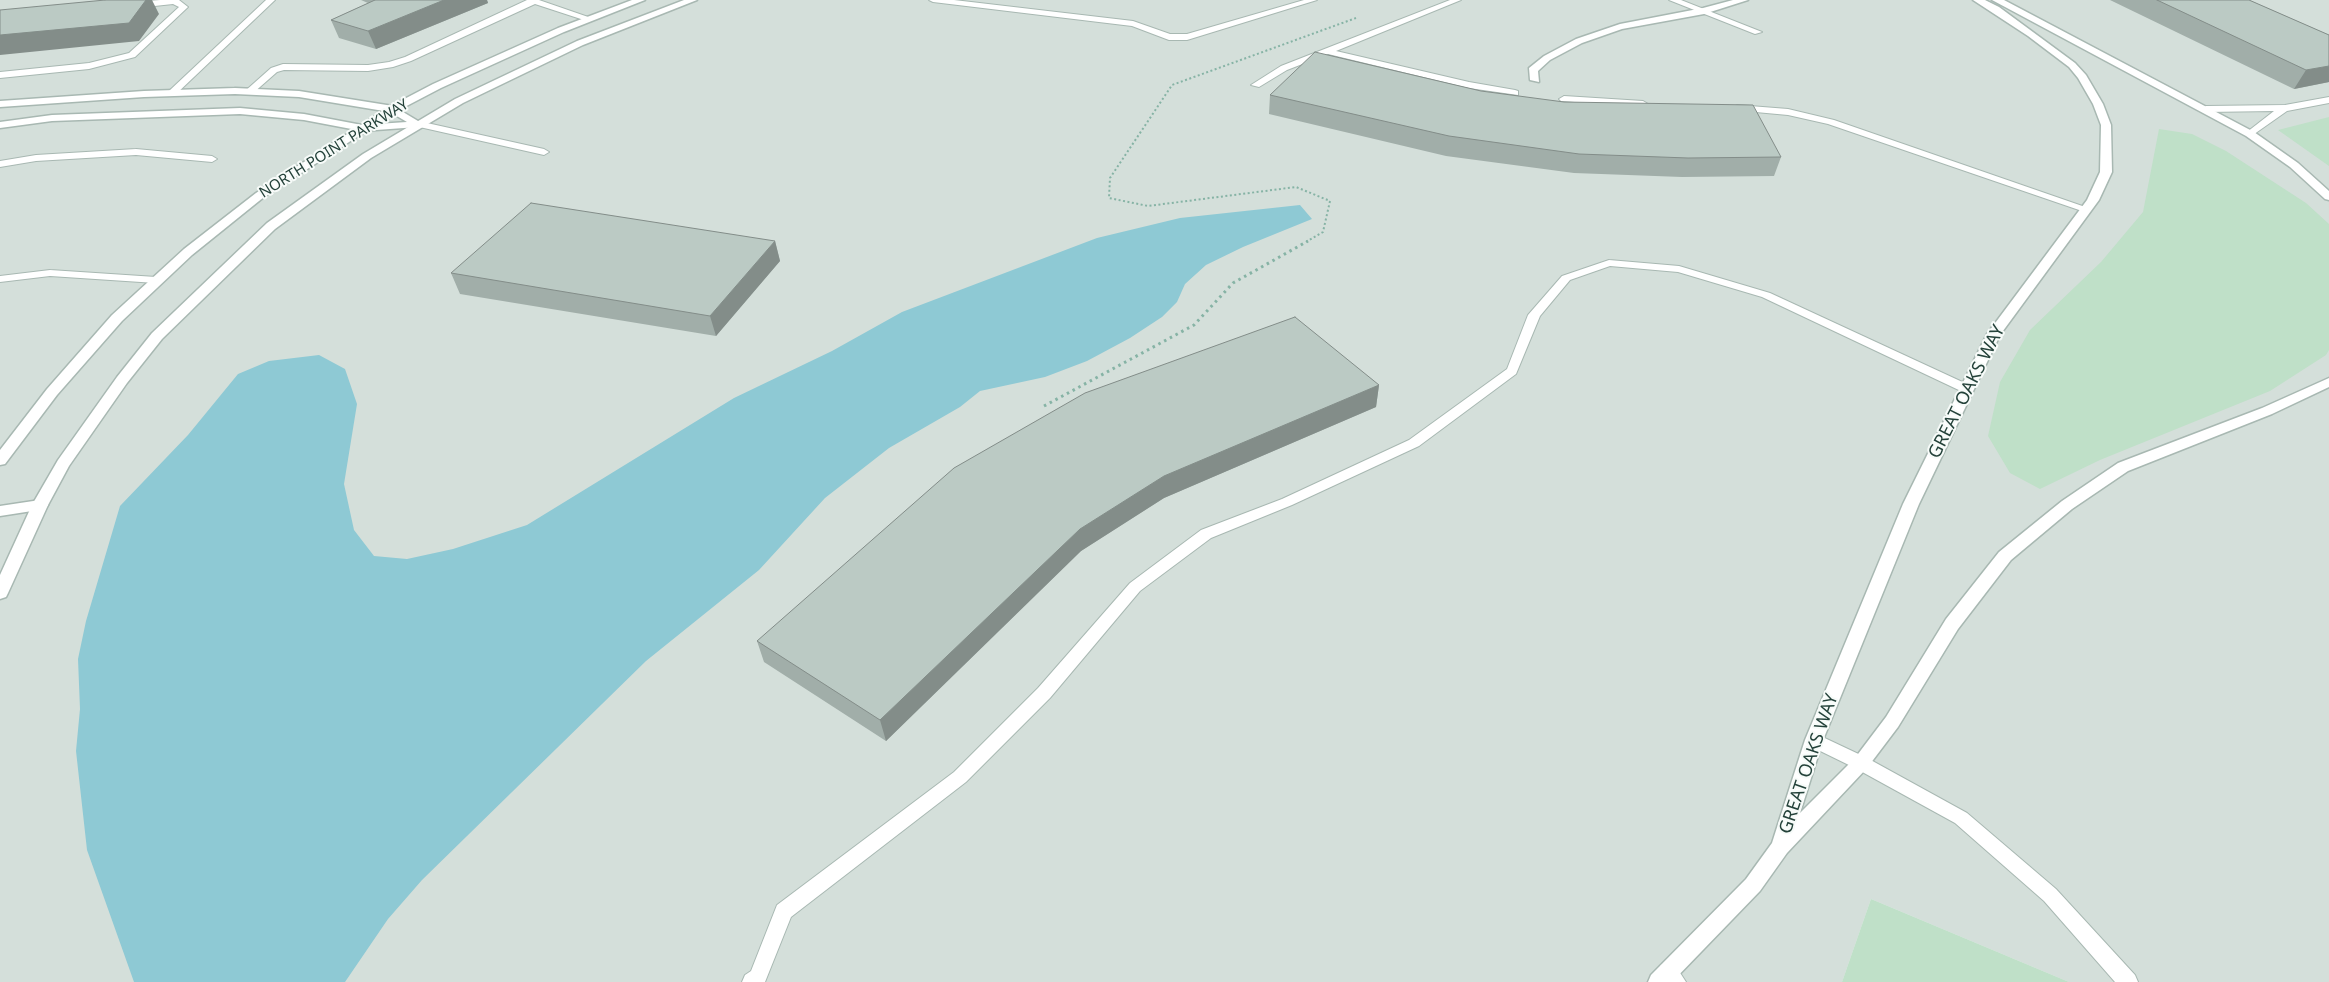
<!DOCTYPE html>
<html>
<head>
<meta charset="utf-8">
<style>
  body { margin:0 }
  canvas { display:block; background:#e6efeb }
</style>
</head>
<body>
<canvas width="2329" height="982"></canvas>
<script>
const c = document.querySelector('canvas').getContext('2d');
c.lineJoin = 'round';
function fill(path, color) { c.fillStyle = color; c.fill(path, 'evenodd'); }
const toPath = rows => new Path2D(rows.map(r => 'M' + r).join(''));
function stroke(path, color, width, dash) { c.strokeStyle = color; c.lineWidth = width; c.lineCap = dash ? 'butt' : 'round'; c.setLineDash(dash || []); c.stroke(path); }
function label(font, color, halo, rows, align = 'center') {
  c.font = font + ' "Noto Sans",sans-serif'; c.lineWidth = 4; c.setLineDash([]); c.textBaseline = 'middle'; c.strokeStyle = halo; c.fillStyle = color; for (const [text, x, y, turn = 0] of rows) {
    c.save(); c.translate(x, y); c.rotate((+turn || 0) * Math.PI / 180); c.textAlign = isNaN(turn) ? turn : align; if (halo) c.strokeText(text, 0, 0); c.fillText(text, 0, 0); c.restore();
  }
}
fill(toPath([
  [0,0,2329,0,2329,982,2069,982,1871,899,1842,982,0,982]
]), '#d4dfda');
fill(toPath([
  [2329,117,2329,166,2278,130],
  [2159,129,2192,134,2226,151,2306,203,2329,224,2329,350,2326,355,2270,391,2100,460,2040,489,2010,473,1988,436,2000,382,2030,330,2101,262,2143,212],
  [1871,899,2069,982,1842,982]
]), '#bfe0c8');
fill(toPath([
  [1300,205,1312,219,1243,247,1206,265,1185,284,1177,302,1162,317,1130,338,1087,361,1045,377,980,391,960,407,889,448,825,498,759,570,646,661,422,880,388,919,345,982,134,982,87,850,76,751,80,709,78,659,86,621,120,506,188,435,238,374,269,361,319,355,345,369,357,404,344,484,354,530,374,556,407,559,453,549,527,525,734,398,832,351,902,312,1097,238,1180,218]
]), '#8ec9d4');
const service = toPath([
  [160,0,179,0,188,7,135,57,89,69,0,78,0,72,89,63,129,53,179,7,173,4,136,8,132,5,136,2,160,0],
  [266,0,275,0,175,95,169,95,169,91,266,0],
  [527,0,539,0,594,19,587,21,535,4,411,61,393,67,368,71,284,70,277,72,252,94,244,92,271,68,283,64,368,65,389,62,405,57,527,0],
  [929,0,954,0,1133,21,1170,34,1187,34,1304,0,1317,0,1187,40,1169,40,1132,26,933,2,929,0],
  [1450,0,1461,0,1336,51,1469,82,1515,90,1518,91,1518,95,1469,88,1328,54,1287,70,1259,87,1251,85,1281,66,1450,0],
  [1669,0,1681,0,1762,32,1755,34,1669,0],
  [1564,96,1643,101,1648,104,1643,107,1561,101,1559,99,1564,96],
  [2329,97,2329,103,2287,111,2250,137,2247,136,2247,132,2274,111,2206,112,2201,109,2206,106,2285,105,2329,97],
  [1737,105,1788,109,1834,120,2091,209,2086,212,2082,211,1828,124,1788,115,1734,110,1732,108,1737,105],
  [418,121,544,149,549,152,544,155,415,126,413,124,418,121],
  [136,149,212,156,217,159,212,162,136,155,36,161,0,167,0,161,36,155,136,149],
  [1609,260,1679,266,1770,293,1971,386,1973,389,1967,393,1963,392,1762,297,1678,272,1610,266,1570,280,1540,316,1516,374,1419,446,1292,505,1211,538,1140,591,1050,698,966,782,791,917,765,982,742,982,745,975,751,971,777,905,954,772,1038,688,1130,583,1201,530,1282,499,1409,440,1507,369,1528,315,1562,276,1609,260],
  [50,270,156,277,162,280,156,283,50,276,0,282,0,276,50,270],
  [1814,733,1867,758,1967,813,2056,889,2135,975,2138,982,2115,982,2044,901,1955,823,1855,768,1808,745,1806,740,1808,735,1814,733],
  [1668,963,1675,965,1686,982,1664,982,1658,972,1661,965,1668,963]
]);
const minor = toPath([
  [1733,0,1748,0,1704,14,1622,29,1582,43,1550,60,1538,71,1539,82,1530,80,1529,68,1544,56,1576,39,1620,24,1703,8,1733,0],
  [1973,0,1985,0,1999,7,2075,63,2086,75,2103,104,2111,125,2112,172,2099,200,2000,335,1919,504,1823,740,1800,813,1855,758,1886,717,1946,619,1999,552,2062,501,2118,463,2262,408,2329,378,2329,387,2272,414,2128,471,2072,509,2011,560,1958,629,1898,727,1867,768,1787,853,1760,891,1672,982,1648,982,1651,975,1746,879,1772,843,1805,740,1903,504,1987,334,2087,200,2100,172,2101,125,2093,104,2078,78,2069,67,2028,36,1973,0],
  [1992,0,2004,0,2254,132,2298,163,2329,191,2329,200,2325,199,2290,167,2246,136,1992,0],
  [235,88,299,91,393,106,423,124,418,127,362,131,304,120,240,114,52,121,0,128,0,122,52,115,240,108,304,114,362,125,407,122,390,112,299,97,235,94,144,97,0,107,0,101,144,91,235,88],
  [40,500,45,501,48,505,45,509,0,516,0,506,40,500]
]);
const tertiary = toPath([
  [632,0,645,0,564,32,441,88,397,111,264,197,192,255,122,321,57,395,5,464,0,465,0,450,47,389,112,315,184,249,256,193,389,107,433,84,558,28,632,0],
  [684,0,697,0,583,45,463,103,371,158,275,229,162,339,127,383,69,466,48,505,8,593,6,597,0,599,0,575,32,505,58,460,117,377,152,333,267,223,363,154,455,99,577,41,684,0]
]);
stroke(service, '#a8b8b2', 2);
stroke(minor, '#a8b8b2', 3);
stroke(tertiary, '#a8b8b2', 3);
stroke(toPath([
  [1306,242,1323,232,1330,201,1296,187,1148,206,1109,198,1110,178,1172,85,1356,18]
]), '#86b3a5', 2, [2, 2.5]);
stroke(toPath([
  [1044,406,1194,325,1233,283,1308,241]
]), '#86b3a5', 3, [2.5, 4]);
fill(service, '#fff');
fill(minor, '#fff');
fill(tertiary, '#fff');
fill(toPath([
  [361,0,487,0,488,3,376,49,339,38,331,20,368,3],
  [2110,0,2249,0,2329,35,2329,82,2294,89],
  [1270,95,1781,157,1774,176,1682,177,1574,173,1446,156,1269,114],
  [775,241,780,261,716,336,460,294,451,273],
  [1379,385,1376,407,1164,498,1081,551,886,741,764,662,757,641]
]), '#a1aea9');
fill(toPath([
  [146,0,152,0,159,14,139,41,0,55,0,35],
  [444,0,487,0,488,3,376,49,368,31],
  [2329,66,2329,82,2294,89,2306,70],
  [775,241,780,261,716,336,710,316],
  [1379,385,1376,407,1164,498,1081,551,886,741,880,720,1080,529,1164,476]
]), '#838d89');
const building = toPath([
  [105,0,146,0,129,23,0,35,0,10,105,0],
  [375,0,444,0,368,31,331,20,375,0],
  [2157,0,2249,0,2329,35,2329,66,2306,70,2157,0],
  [1315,52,1481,91,1564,102,1753,105,1781,157,1688,158,1579,154,1449,136,1270,95,1315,52],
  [531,203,775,241,710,316,451,273,531,203],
  [1295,317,1379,385,1164,476,1080,529,880,720,757,641,954,468,1085,393,1295,317]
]);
fill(building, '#bbcac4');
stroke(building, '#838d89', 1);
label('15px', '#24423a', '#f7fbf9', [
  ["NORTH POINT PARKWAY",334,149,-32]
]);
label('18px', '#24423a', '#f7fbf9', [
  ["GREAT OAKS WAY",1967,392,-63],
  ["GREAT OAKS WAY",1809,764,-71]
]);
</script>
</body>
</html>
